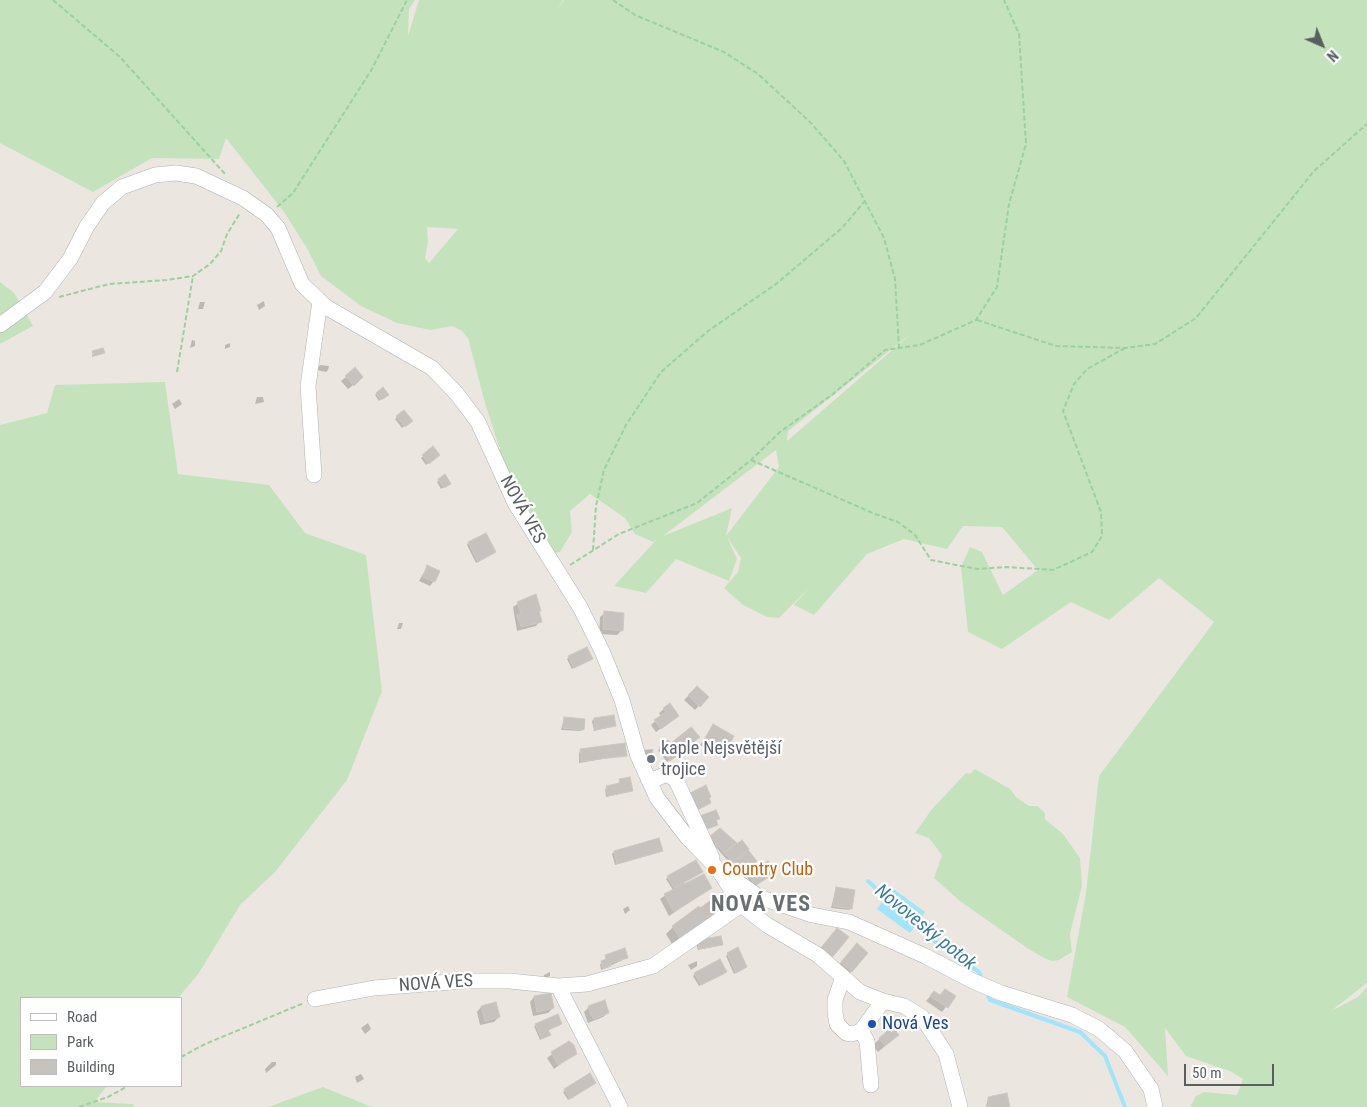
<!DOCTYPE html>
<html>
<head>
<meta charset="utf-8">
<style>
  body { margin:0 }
  #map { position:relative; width:1367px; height:1107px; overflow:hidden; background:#ebe7e0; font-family:"Roboto Condensed",sans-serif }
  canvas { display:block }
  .legend { position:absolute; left:20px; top:997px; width:162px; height:90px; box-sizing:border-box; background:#fff; border:1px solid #bdbfbf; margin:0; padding:6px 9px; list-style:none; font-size:15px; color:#595e60 }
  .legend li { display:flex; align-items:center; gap:10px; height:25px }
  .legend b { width:25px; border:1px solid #bdbfbf }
  .north { position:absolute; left:1297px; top:20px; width:50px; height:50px; -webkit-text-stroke:4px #fff; paint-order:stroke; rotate:136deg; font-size:14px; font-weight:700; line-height:20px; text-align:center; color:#595e60 }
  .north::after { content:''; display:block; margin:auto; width:18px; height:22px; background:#595e60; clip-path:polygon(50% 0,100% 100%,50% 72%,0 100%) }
  .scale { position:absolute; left:1184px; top:1064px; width:90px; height:22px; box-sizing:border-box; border:2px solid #595e60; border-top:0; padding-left:6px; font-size:15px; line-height:18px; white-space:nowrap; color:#595e60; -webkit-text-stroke:4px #fff; paint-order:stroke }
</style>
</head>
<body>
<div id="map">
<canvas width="1367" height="1107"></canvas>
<ul class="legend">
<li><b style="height:6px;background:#fff"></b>Road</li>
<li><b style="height:14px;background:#c4e3bd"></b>Park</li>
<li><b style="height:14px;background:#c6c2bd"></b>Building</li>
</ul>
<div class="north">N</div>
<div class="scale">50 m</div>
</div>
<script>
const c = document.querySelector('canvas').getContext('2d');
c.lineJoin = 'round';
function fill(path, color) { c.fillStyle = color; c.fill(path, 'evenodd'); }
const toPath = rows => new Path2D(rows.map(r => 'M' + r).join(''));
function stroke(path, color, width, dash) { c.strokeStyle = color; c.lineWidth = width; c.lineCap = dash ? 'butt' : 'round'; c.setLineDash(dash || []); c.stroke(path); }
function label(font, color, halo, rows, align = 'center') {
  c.font = font + ' "Roboto Condensed",sans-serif'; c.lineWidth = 4.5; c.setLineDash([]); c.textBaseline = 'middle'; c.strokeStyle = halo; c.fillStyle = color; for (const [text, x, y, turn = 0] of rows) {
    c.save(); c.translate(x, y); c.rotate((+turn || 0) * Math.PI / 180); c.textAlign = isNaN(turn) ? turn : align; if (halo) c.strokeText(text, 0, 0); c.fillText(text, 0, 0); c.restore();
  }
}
fill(toPath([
  [0,0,415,0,409,9,408,36,419,0,563,0,557,9,564,0,1367,0,1367,983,1331,1011,1358,997,1367,987,1367,1107,1190,1107,1196,1096,1204,1092,1237,1095,1243,1079,1230,1071,1186,1056,1165,1028,1168,1076,1125,1027,1067,997,1086,893,1099,776,1214,622,1159,578,1109,620,1071,602,1002,649,968,632,961,567,970,547,982,552,1003,595,1038,570,1002,527,963,526,947,549,904,539,867,554,814,615,794,605,809,588,779,618,767,617,743,605,724,588,738,572,741,558,727,537,737,559,729,581,676,559,646,593,614,586,657,539,653,542,635,534,625,518,590,494,570,511,572,532,560,552,546,554,493,455,501,448,499,447,485,403,468,338,462,331,452,326,431,330,397,323,361,306,321,276,308,250,284,212,226,138,219,159,152,158,93,192,0,143],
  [427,227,458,229,429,263,425,258,428,241],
  [912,333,787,441,787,440,788,431],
  [776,450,779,467,726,536,732,508,663,536],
  [0,282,14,293,33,326,0,344],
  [165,382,178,474,269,485,305,533,366,555,382,691,347,780,275,872,240,905,199,973,178,998,21,998,21,1086,107,1086,94,1102,133,1104,135,1107,0,1107,0,425,47,413,55,385],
  [975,769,1010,789,1016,797,1029,806,1037,806,1045,813,1045,819,1063,834,1080,858,1082,886,1070,934,1072,952,1059,960,1053,961,1046,959,1027,948,960,901,934,878,942,855,929,838,915,833,932,809,966,773,970,774],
  [323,1087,372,1107,268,1107]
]), '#c4e3bd');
fill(toPath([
  [892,888,925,912,910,933,877,909]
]), '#a0e5fb');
fill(toPath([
  [264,301,265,306,259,310,257,305],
  [200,302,205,302,203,309,198,309],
  [192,340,195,341,195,346,190,348],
  [230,343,230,347,225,349,225,345],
  [93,352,103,353,92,357],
  [320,365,329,366,328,370,326,372,317,370],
  [346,377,357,382,348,389,341,381],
  [377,394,385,396,379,401,375,395],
  [257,397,263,397,264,402,255,404],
  [179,399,182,404,175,409,172,404],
  [397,417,409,423,402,428,395,419],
  [433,448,436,457,426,465,421,458],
  [439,480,449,484,441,489,437,482],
  [468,543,495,552,476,563,467,545],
  [427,567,434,581,430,586,419,581],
  [535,595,540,621,536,626,517,631,513,607,526,598],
  [605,613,622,630,617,635,599,634,600,617],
  [399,623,403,623,401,629,397,629],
  [569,657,590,660,572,669,567,659],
  [697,687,707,697,695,710,684,700],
  [664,709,673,720,656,732,651,725,661,716,659,713],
  [564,718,583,729,581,731,561,730],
  [594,719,615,726,594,731,592,721],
  [713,725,724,752,719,756,700,745],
  [696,739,667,762,658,750,668,742,671,745],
  [653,749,652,755,644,756,645,750],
  [581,751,626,755,579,763,579,753],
  [650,755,654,760,647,765,646,759],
  [620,780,632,791,606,797,605,789,618,784],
  [720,829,737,845,742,842,756,861,739,874,716,847,714,849,709,839],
  [659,839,662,850,660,852,615,865,612,854,614,852],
  [773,873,753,887,747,877,749,875],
  [668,877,686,884,710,888,669,916,660,899,673,890,666,879],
  [836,888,851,908,849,910,831,908],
  [628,906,630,910,625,914,623,909],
  [720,910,672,944,666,934,673,927],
  [696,943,722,945,698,950],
  [852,949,852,971,847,975,837,967],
  [728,954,746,967,734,974,726,956],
  [606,956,627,958,601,970,600,964,605,961],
  [697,961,697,966,691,970,688,965],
  [550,972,550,976,544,979,544,975],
  [695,974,724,974,699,986,693,976],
  [934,992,939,996,954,997,942,1012,926,1001],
  [534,997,553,1008,548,1013,533,1016,530,1002],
  [495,1003,499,1017,494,1022,480,1025,477,1012,481,1007],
  [589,1007,608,1013,603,1017,588,1023,584,1012],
  [368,1023,371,1029,365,1034,361,1028],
  [561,1024,547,1031,549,1035,540,1040,534,1026],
  [880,1038,890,1042,878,1052,873,1046],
  [569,1042,575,1054,554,1069,547,1058],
  [272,1062,276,1062,276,1065,266,1073,265,1069],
  [361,1074,364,1079,357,1083,355,1077],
  [590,1075,592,1085,568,1100,563,1092],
  [988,1098,1008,1107,986,1107]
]), '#0003');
stroke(toPath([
  [868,881,888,900],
  [914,923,934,941,979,972,982,980],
  [986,991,990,1000,1080,1032,1105,1056,1125,1107]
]), '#a0e5fb', 4);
const building = toPath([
  [103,348,105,353,94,356,92,351,103,348],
  [355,367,363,377,354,386,345,376,355,367],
  [383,387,389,395,381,400,376,393,383,387],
  [404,410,413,421,405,427,396,416,404,410],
  [433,446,440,455,429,464,422,455,433,446],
  [445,474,451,484,444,488,438,479,445,474],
  [486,533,496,552,478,562,468,542,486,533],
  [427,565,440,571,435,582,423,577,427,565],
  [536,594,541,611,539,611,542,622,521,627,517,615,521,614,517,602,536,594],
  [604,611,624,613,623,631,603,629,604,611],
  [587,647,593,659,574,668,568,656,587,647],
  [697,686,709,697,700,707,688,695,697,686],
  [670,703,679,716,661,729,654,720,666,712,663,708,670,703],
  [614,715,616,726,595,730,594,718,614,715],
  [564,717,585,719,584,730,563,728,564,717],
  [713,724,734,736,725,753,704,740,713,724],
  [691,727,700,737,670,761,659,747,668,740,671,743,691,727],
  [625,743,627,756,581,761,580,749,625,743],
  [630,777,633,791,608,796,606,786,620,783,619,779,630,777],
  [706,785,711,797,709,798,711,803,697,810,688,794,706,785],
  [716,810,720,819,716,820,718,825,705,830,699,816,716,810],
  [720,828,737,843,724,853,719,846,716,848,714,846,716,844,710,836,720,828],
  [659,838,663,851,617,864,614,851,659,838],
  [742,840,749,849,733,862,724,853,742,840],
  [748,850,757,861,742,873,733,862,748,850],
  [696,860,703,872,674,888,667,876,696,860],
  [768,861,775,873,755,886,748,874,768,861],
  [704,874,712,888,674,912,664,894,704,874],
  [836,887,855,890,852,909,833,906,836,887],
  [714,898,722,910,680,938,672,926,699,906,700,908,714,898],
  [837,928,849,937,831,959,820,949,837,928],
  [721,936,723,945,699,949,697,940,721,936],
  [857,943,868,953,852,972,841,962,857,943],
  [738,947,747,967,736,973,727,953,738,947],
  [625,948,628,958,610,963,611,966,603,969,601,961,606,959,605,955,625,948],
  [720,959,727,972,701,985,694,973,720,959],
  [945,989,956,996,948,1008,930,996,934,991,940,995,945,989],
  [551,993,554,1008,537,1012,534,996,551,993],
  [605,1000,609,1013,593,1019,588,1006,605,1000],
  [496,1002,500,1017,485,1021,481,1006,496,1002],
  [558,1014,562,1024,548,1030,551,1035,542,1039,535,1024,558,1014],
  [892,1027,899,1035,885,1046,879,1038,892,1027],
  [569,1041,574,1045,577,1054,558,1065,551,1052,569,1041],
  [590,1073,596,1083,570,1099,564,1089,590,1073],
  [1007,1093,1010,1107,986,1107,989,1105,988,1097,1007,1093]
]);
fill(building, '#c6c2bd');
stroke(building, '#d0c7bf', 1);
const minor = toPath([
  [0,325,45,292,70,259,87,226,103,203,122,187,155,175,176,173,196,176,243,198,267,215,278,228,302,284,326,307,432,368,457,394,478,422,515,503,580,607,602,651,622,700,638,756,657,798,687,837,718,869,741,905,767,925,818,955,860,992,883,1001,904,1006,922,1017,946,1054,960,1107],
  [314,475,308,386,320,301],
  [650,781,667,774,676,780,712,858],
  [721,870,759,897,812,915,849,922,925,956,973,981,1001,993,1072,1015,1099,1029,1125,1051,1151,1089,1155,1107],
  [843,977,835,1000,835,1012,837,1024,846,1033,852,1034,861,1031,883,1001],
  [558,986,620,1107],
  [315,999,374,988,463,981,510,981,558,986,587,984,653,966,741,905],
  [861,1031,867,1041,871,1085]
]);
stroke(minor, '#aeb2b5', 16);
stroke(toPath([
  [53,0,120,57,225,174],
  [613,0,635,15,724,52,758,74,810,122,844,161,884,238,895,279,899,348],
  [277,207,293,193,372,69,407,0],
  [59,297,109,284,167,280,193,276,210,264,221,251,227,234,240,213],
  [977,320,1056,346,1125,348,1155,344,1196,318,1314,171,1367,124],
  [177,372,193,276],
  [751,460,875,514,898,522,915,535,931,560,977,569,1007,567,1053,570,1092,552,1102,536,1101,512,1063,411,1074,384,1087,369,1125,348],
  [593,550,596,506,604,470,626,425,661,372,708,331,776,284,842,228,864,202],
  [570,565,619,534,697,503,751,460,780,432,833,394,885,350,920,345,976,320,997,287,1009,204,1026,144,1019,34,1004,0],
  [181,1057,205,1044,304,1003],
  [79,1107,108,1097,128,1086]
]), '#9dcfa1', 2, [5, 2.5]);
stroke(minor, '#fff', 15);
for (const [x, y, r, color] of [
  [651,759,5,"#6b7280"],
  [712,870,5,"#e8710a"],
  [872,1024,5,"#1a4fb4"]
]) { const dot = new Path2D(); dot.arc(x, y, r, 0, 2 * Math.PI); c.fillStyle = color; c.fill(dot); stroke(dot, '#fff', 2); }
label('18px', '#595e60', '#fff', [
  ["NOVÁ VES",522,510,61],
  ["NOVÁ VES",436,984,-4]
]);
label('18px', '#5b616d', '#fff', [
  ["kaple Nejsvětější",661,749],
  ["trojice",661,770]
], 'left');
label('18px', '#c56008', '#fff', [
  ["Country Club",722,870]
], 'left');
label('18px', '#164399', '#fff', [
  ["Nová Ves",882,1024]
], 'left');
label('italic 19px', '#3a7b9b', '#fff', [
  ["Novoveský potok",925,928,39]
]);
c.letterSpacing = '1px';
label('bold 22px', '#6a7072', '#fff', [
  ["NOVÁ VES",761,905]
]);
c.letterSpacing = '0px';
</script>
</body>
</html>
